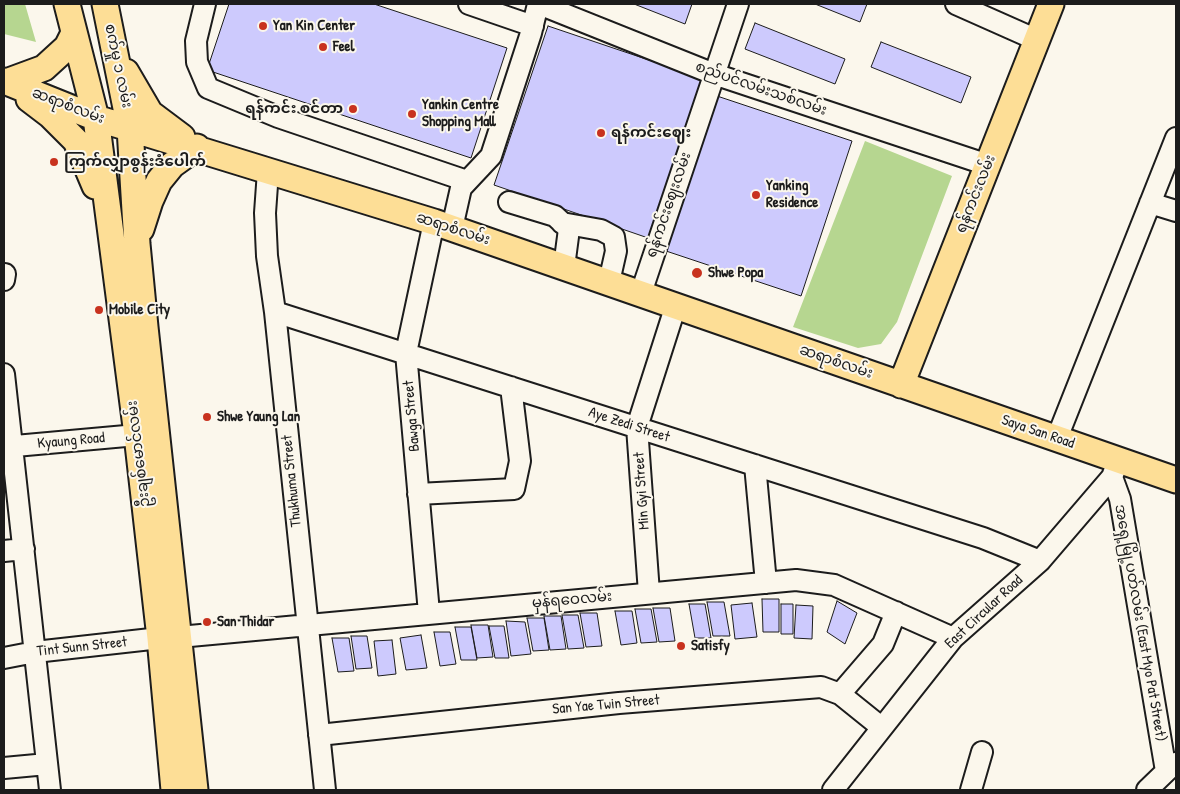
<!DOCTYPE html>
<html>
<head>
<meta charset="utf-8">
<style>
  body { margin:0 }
  #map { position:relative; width:1180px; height:794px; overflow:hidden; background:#fbf7ec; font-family:"Patrick Hand",sans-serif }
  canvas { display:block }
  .frame { position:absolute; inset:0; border:5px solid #1c1c1c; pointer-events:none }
</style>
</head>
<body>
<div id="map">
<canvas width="1180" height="794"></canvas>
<div class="frame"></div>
</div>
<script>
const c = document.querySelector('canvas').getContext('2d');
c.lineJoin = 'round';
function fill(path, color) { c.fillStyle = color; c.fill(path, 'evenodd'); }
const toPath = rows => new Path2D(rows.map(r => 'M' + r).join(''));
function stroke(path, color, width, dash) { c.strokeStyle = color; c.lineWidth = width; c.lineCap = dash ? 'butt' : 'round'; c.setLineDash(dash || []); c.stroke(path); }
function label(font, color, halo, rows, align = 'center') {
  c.font = font + ' "Patrick Hand","Noto Sans Myanmar",sans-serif'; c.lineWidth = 4; c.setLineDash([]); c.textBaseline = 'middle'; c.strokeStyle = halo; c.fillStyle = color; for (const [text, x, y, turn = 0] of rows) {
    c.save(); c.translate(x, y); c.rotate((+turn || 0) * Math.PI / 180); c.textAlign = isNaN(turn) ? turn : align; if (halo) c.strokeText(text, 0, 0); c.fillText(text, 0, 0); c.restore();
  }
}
fill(toPath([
  [4,4,25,4,36,42,4,34],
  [865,141,952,176,897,322,881,344,858,348,793,327]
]), '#b6d690');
const building = toPath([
  [229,4,374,4,507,48,471,158,207,70,229,4],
  [634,4,692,4,685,24,634,4],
  [815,4,867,4,860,22,815,4],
  [755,23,845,59,835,84,745,49,755,23],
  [548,26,708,80,654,240,494,185,548,26],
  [881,42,971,77,961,103,871,67,881,42],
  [711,94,852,141,801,296,660,249,711,94],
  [762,599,779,599,779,632,763,632,762,599],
  [837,601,857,613,845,644,827,632,837,601],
  [707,602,724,602,730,636,713,636,707,602],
  [752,603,757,637,735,639,731,605,752,603],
  [689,604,705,604,711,638,695,638,689,604],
  [781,604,793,604,793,634,781,634,781,604],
  [796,605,813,606,812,639,794,638,796,605],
  [653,608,670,608,675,641,659,642,653,608],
  [635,609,651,609,657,642,641,643,635,609],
  [615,611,632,611,637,643,621,645,615,611],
  [580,613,597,613,602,646,586,647,580,613],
  [562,615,578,615,584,648,568,649,562,615],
  [544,616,561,616,566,649,550,650,544,616],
  [527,618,544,618,549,650,533,651,527,618],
  [506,621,525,622,531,654,511,656,506,621],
  [471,625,488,625,493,657,477,658,471,625],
  [489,626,504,626,509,658,495,658,489,626],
  [455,627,471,627,477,660,461,660,455,627],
  [434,632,450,632,456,664,440,666,434,632],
  [421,635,427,668,406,670,400,638,421,635],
  [351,636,367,636,372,668,356,669,351,636],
  [332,638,349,638,354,671,338,672,332,638],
  [392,640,396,674,378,676,374,641,392,640]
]);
fill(building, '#cdcafd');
stroke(building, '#1c1c1c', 1);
const minor = toPath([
  [205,4,196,41,197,62,208,88,278,117,467,181],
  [469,4,533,26],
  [539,4,714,74,988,165],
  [956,4,1037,40],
  [268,171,265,213,267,256,275,312,325,790],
  [509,202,555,216,569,229,564,267],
  [1150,203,1176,211],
  [562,223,601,230,614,237,616,251,609,282],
  [452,228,461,188,491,156,531,33,538,4],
  [4,280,5,274],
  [641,293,738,4],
  [275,312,983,538,1040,561],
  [4,374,50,790],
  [1057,438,1176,138],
  [4,447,137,435],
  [755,465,766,583],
  [1112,477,1120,499,1166,771],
  [418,494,514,489,520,461,511,387],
  [4,551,24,549],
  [649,593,637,427,676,305],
  [429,613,406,353,434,222],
  [179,637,796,580,834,585,953,638],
  [4,658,35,652,160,638],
  [840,694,883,644,896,612],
  [319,735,619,703,821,687,840,694,881,727],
  [4,768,47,764],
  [833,790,953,638,1040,561,1112,477,1118,461],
  [971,790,982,752],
  [1147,790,1175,763]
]);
const major = toPath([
  [67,4,96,118,137,435,160,638,174,790],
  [105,4,130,128,137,244,145,327,195,790],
  [126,72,150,113,182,137],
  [4,81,96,118,434,222,1176,480],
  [6,82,44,68,67,47,74,33],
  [29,99,50,115,76,141,95,186],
  [141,229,150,201,159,181,172,165,197,147],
  [901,385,1051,4]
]);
stroke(minor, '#1c1c1c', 24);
stroke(major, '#1c1c1c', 29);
stroke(minor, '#fbf7ec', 20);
stroke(major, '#fdde96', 25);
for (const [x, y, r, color] of [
  [263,26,5,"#c8321e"],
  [323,47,5,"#c8321e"],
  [353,109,5,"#c8321e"],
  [412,114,5,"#c8321e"],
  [601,133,5,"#c8321e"],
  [54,162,5,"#c8321e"],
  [756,195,5,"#c8321e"],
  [697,273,6,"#c8321e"],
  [99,310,5,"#c8321e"],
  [207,417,5,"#c8321e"],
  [207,622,5,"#c8321e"],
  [681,646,5,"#c8321e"]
]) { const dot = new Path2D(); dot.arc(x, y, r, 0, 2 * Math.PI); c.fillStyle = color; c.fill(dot); stroke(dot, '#fbf7ec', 2); }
label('bold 15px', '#1c1c1c', '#fbf7ec', [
  ["Yan Kin Center",273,26],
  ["Feel",333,47],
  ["Yankin Centre",422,105],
  ["Shopping Mall",422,122],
  ["ရန်ကင်း စင်တာ",343,109,"right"],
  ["ရန်ကင်းဈေး",611,133],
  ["ကြက်လျှာစွန်းဒံပေါက်",64,162],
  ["Yanking",766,186],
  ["Residence",766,203],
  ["Shwe Popa",708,273],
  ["Mobile City",109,310],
  ["Shwe Yaung Lan",217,417],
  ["San Thidar",217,622],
  ["Satisfy",691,646]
], 'left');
label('15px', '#1c1c1c', '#fbf7ec', [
  ["စက်မှု ၁ လမ်း",118,66,78],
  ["စည်ပင်လမ်းသစ်လမ်း",761,89,19],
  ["ဆရာစံလမ်း",68,106,21],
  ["ရန်ကင်းလမ်း",976,194,-68],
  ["ရန်ကင်းဈေးလမ်း",669,205,-71],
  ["ဆရာစံလမ်း",453,229,18],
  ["ဆရာစံလမ်း",836,362,19],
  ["Bawga Street",412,416,-95],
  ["Aye Zedi Street",629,425,18],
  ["Saya San Road",1038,432,19],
  ["Kyaung Road",71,441,-5],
  ["ဦးချစ်မောင်လမ်း",139,454,-97],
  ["Thukhuma Street",292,481,-96],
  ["Min Gyi Street",642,491,-94],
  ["မှန်ရဝေလမ်း",572,600,-5],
  ["East Circular Road",984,612,-43],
  ["အရှေ့မြို့ပတ်လမ်း (East Myo Pat Street)",1140,623,80],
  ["Tint Sunn Street",82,647,-6],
  ["San Yae Twin Street",606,705,-5]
]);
</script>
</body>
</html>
